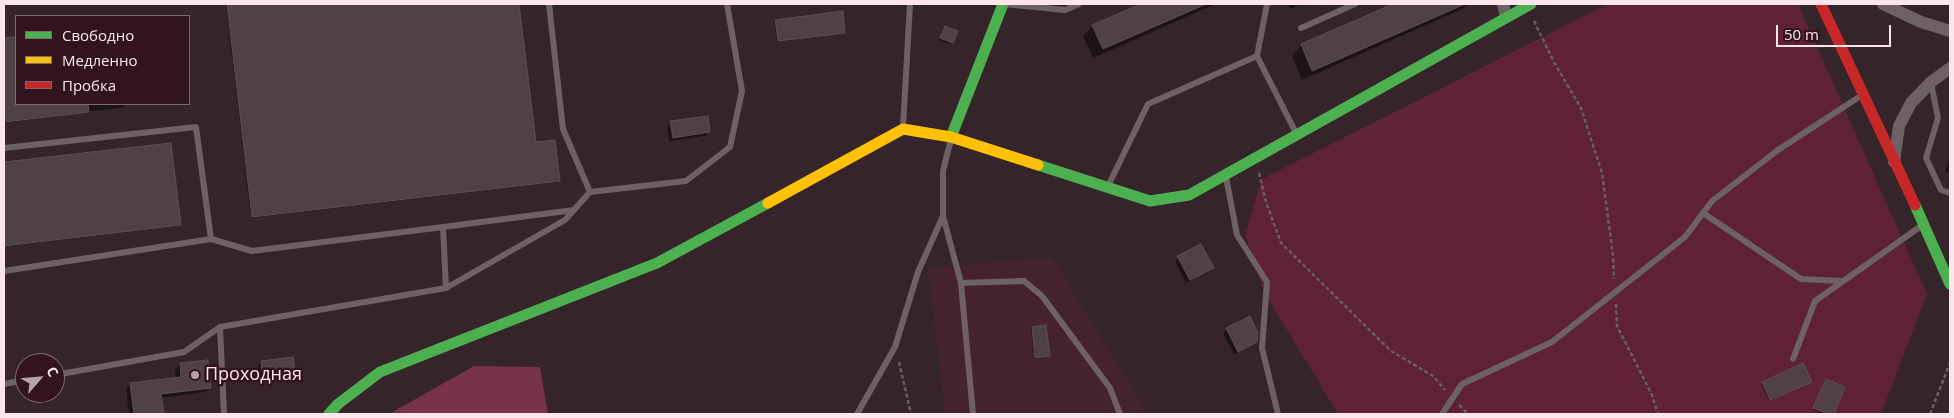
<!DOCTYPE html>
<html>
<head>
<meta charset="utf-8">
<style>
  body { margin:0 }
  #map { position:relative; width:1954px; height:418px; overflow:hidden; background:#35252a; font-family:"Open Sans",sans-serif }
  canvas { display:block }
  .frame { position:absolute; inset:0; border:5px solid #fce6eb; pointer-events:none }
  .legend { position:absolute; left:15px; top:15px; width:175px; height:90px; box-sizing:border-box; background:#32141d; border:1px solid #83686f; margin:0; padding:6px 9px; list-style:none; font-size:15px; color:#fce6eb }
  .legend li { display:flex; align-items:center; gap:10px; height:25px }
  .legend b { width:25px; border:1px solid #83686f }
  .north { position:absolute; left:15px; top:353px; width:50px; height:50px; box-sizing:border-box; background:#32141d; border:1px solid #83686f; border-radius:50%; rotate:63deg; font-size:14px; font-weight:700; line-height:20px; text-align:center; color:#fce6eb }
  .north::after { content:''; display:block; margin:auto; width:18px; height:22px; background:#b6a2a7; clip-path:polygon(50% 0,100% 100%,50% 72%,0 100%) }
  .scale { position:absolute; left:1776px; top:25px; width:115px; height:22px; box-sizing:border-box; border:2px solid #fce6eb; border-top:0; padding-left:6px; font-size:15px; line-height:18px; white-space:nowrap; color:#fce6eb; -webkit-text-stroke:4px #32141d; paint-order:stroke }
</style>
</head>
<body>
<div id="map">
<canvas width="1954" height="418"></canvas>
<div class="frame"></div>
<ul class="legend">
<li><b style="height:6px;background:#4caf50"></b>Свободно</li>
<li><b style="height:6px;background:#ffc107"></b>Медленно</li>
<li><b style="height:6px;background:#c62828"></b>Пробка</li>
</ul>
<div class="north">С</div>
<div class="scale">50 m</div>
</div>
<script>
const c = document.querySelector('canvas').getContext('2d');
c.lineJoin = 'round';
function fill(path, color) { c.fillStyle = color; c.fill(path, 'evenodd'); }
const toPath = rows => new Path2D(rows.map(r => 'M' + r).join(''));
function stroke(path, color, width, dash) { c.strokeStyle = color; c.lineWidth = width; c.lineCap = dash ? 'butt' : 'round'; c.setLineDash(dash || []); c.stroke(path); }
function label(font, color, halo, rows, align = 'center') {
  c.font = font + ' "Open Sans",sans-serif'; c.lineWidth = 5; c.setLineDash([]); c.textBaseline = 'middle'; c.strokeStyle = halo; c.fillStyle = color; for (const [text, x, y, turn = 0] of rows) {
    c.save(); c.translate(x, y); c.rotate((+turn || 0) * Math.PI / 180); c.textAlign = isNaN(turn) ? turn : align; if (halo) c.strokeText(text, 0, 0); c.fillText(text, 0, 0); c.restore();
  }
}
fill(toPath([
  [1052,258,1148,414,945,414,928,267]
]), '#45232d');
fill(toPath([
  [1608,4,1798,4,1927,294,1881,414,1338,414,1264,292,1245,234,1262,179]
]), '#5f2136');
fill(toPath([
  [474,366,540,367,548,414,389,414]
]), '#773247');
fill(toPath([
  [226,4,518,4,535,143,559,181,557,182,251,218],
  [1144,4,1216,4,1093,58,1083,36,1093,26],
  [1287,4,1301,4,1290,9],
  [1396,4,1468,4,1462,9,1302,80,1292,55,1301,46],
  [776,21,844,32,777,42,774,22],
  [945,28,956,32,950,44,939,40],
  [16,38,16,104,124,104,125,107,4,123,4,40],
  [671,122,709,132,705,136,669,141,667,126],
  [170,144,180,225,178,226,4,247,4,164],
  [1950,157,1950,173,1945,172],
  [1178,257,1212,268,1186,283,1175,261],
  [1032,328,1048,356,1047,357,1034,359,1031,329],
  [1227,329,1256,341,1252,345,1234,354,1223,333],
  [261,362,293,370,290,373,259,377,258,366],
  [180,365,210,387,205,392,160,398,162,414,129,414,126,389,131,384,176,379,175,370],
  [1826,380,1843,388,1832,414,1824,414,1813,410],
  [1763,383,1808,383,1769,401,1761,384]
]), '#0007');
const building = toPath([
  [227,4,519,4,536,142,555,140,560,181,252,217,227,4],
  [1141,4,1206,4,1103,49,1092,25,1141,4],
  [1393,4,1465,4,1312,71,1301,44,1393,4],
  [843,11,845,33,778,41,775,20,843,11],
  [945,26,958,31,953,43,940,38,945,26],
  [16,37,16,104,88,104,89,112,4,122,4,38,16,37],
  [708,116,710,132,673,138,670,121,708,116],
  [171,143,181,225,4,246,4,162,171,143],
  [1201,244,1214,268,1190,280,1177,256,1201,244],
  [1250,316,1258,333,1257,342,1238,352,1226,328,1250,316],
  [1046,325,1050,356,1035,358,1032,327,1046,325],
  [293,357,295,370,262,374,261,361,293,357],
  [208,360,211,388,161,394,164,414,134,414,130,383,181,377,180,363,208,360],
  [1803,363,1812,382,1770,400,1762,382,1803,363],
  [1826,379,1845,387,1834,414,1828,414,1813,408,1826,379]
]);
fill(building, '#4f4145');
stroke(building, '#5d4f53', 1);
stroke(toPath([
  [1534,21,1555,64,1581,108,1602,173,1613,255,1614,279],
  [1259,173,1266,202,1281,243,1391,351,1433,376,1445,390],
  [1616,304,1617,326,1652,395,1658,414],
  [899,362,911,414],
  [1459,405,1468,414],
  [1930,414,1950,363]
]), '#6b5e61', 2.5, [4, 2.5]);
stroke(toPath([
  [549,4,563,129,590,192],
  [1004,4,1065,10,1079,4],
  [1301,28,1355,4],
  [1257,56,1267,4],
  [1931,83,1938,118,1926,158,1941,190,1950,193],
  [903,127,910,4],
  [951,139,943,171,943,216,961,283,973,414],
  [4,148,196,127,211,239],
  [1226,177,1237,235,1267,282,1262,348,1278,414],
  [1108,186,1148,104,1257,56,1296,133],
  [1703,213,1801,279,1842,281],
  [443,227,574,210],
  [4,271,211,239,252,251,443,227,446,288],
  [961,283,1024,281,1042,296,1110,388,1120,414],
  [220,327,224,414],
  [1793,359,1815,301,1924,224],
  [55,375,184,352,220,327,446,288,565,220,590,192,686,181,730,147,742,91,727,4],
  [4,384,25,380],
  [857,414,895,347,918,272,943,216],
  [1442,414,1462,384,1552,342,1685,237,1712,201,1778,150,1862,95]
]), '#6e6165', 6);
stroke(toPath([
  [1503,4,1506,17],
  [1883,4,1921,22,1950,31],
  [1894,162,1899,126,1911,103,1931,82,1950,68]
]), '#6e6165', 12);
stroke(toPath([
  [951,137,1003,4],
  [1038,165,1150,201,1189,195,1531,4],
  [1915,205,1950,284],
  [329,414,338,404,380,372,657,263,768,203]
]), '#4caf50', 11);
stroke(toPath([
  [768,203,903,129,951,137,1038,165]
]), '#ffc107', 11);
stroke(toPath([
  [1821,4,1915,205]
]), '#c62828', 11);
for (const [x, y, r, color] of [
  [195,375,5,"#b6a2a7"]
]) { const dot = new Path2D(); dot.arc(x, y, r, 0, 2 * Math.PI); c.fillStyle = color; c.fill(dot); stroke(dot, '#32141d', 2); }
label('18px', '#fce6eb', '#32141d', [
  ["Проходная",205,375]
], 'left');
</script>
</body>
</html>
